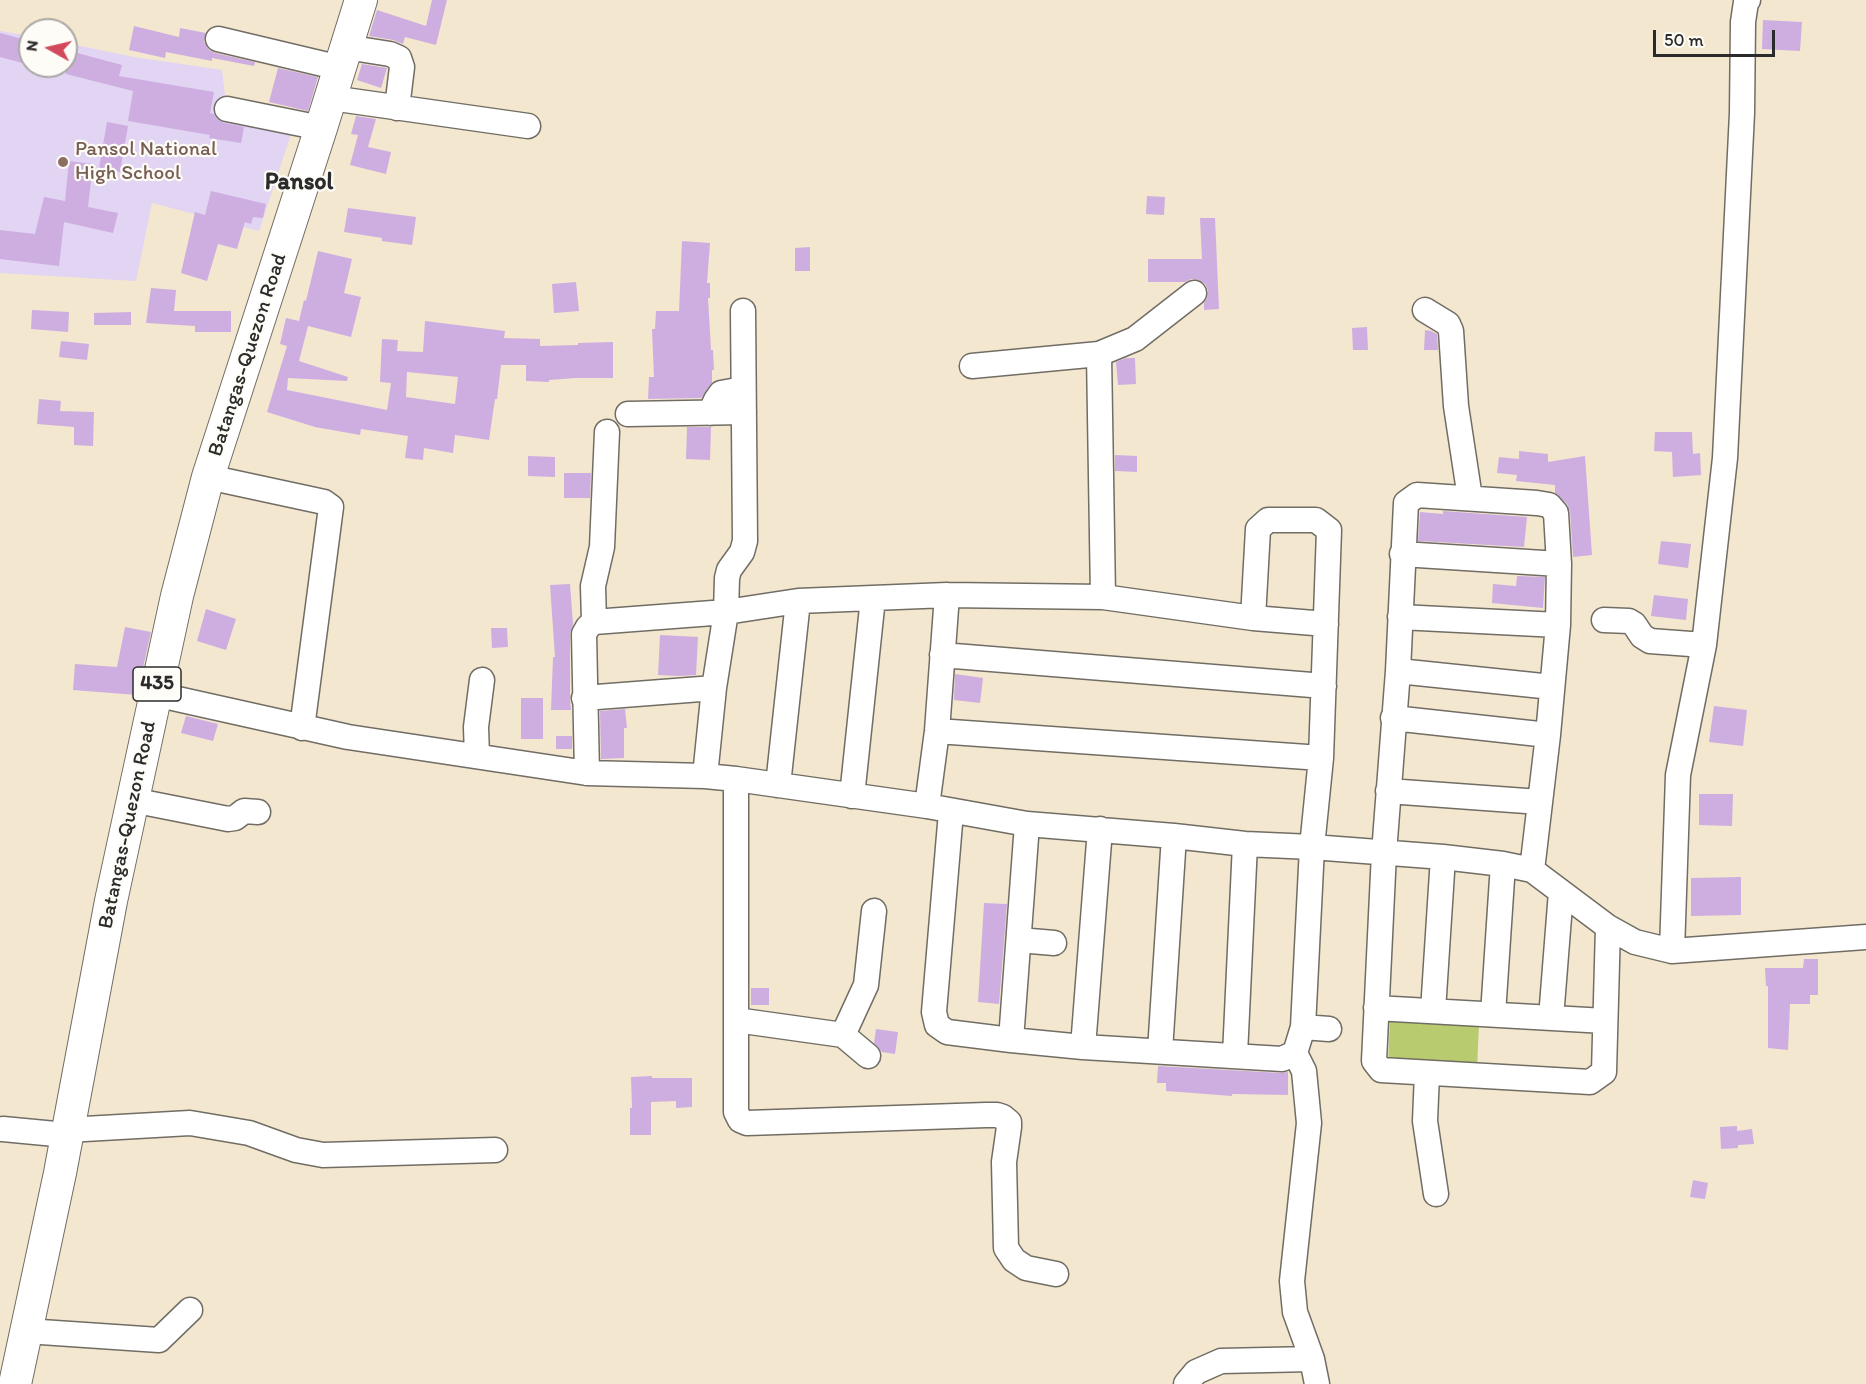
<!DOCTYPE html>
<html>
<head>
<meta charset="utf-8">
<style>
  body { margin:0 }
  #map { position:relative; width:1866px; height:1384px; overflow:hidden; background:#f3e7cf; font-family:Itim,sans-serif }
  canvas { display:block }
  .north { position:absolute; left:18px; top:18px; width:60px; height:60px; box-sizing:border-box; background:#fdfcf7; border:2px solid #a9a8a5; border-radius:50%; rotate:278deg; font-size:16px; font-weight:700; line-height:24px; text-align:center; color:#2b2b2b }
  .north::after { content:''; display:block; margin:auto; width:21px; height:27px; background:#d1495b; clip-path:polygon(50% 0,100% 100%,50% 72%,0 100%) }
  .scale { position:absolute; left:1653px; top:30px; width:122px; height:27px; box-sizing:border-box; border:3px solid #2b2b2b; border-top:0; padding-left:8px; font-size:18px; line-height:21px; white-space:nowrap; color:#2b2b2b; -webkit-text-stroke:4px #fdfcf7; paint-order:stroke }
</style>
</head>
<body>
<div id="map">
<canvas width="1866" height="1384"></canvas>
<div class="north">N</div>
<div class="scale">50 m</div>
</div>
<script>
const c = document.querySelector('canvas').getContext('2d');
c.lineJoin = 'round';
function fill(path, color) { c.fillStyle = color; c.fill(path, 'evenodd'); }
const toPath = rows => new Path2D(rows.map(r => 'M' + r).join(''));
function stroke(path, color, width, dash) { c.strokeStyle = color; c.lineWidth = width; c.lineCap = dash ? 'butt' : 'round'; c.setLineDash(dash || []); c.stroke(path); }
function label(font, color, halo, rows, align = 'center') {
  c.font = font + ' Itim,sans-serif'; c.lineWidth = 4.5; c.setLineDash([]); c.textBaseline = 'middle'; c.strokeStyle = halo; c.fillStyle = color; for (const [text, x, y, turn = 0] of rows) {
    c.save(); c.translate(x, y); c.rotate((+turn || 0) * Math.PI / 180); c.textAlign = isNaN(turn) ? turn : align; if (halo) c.strokeText(text, 0, 0); c.fillText(text, 0, 0); c.restore();
  }
}
fill(toPath([
  [0,31,30,36,30,66,66,66,66,43,134,57,222,70,225,96,294,125,259,231,152,203,136,281,0,273]
]), '#e2d4f3');
fill(toPath([
  [1390,1019,1479,1023,1477,1070,1388,1066]
]), '#b8cc6f');
fill(toPath([
  [432,0,447,0,436,45,405,37,403,44,393,40,369,36,377,10,426,26],
  [1763,20,1802,22,1800,51,1762,49],
  [134,26,179,37,180,28,206,33,204,42,209,50,215,53,255,62,254,66,212,58,212,61,166,52,165,58,129,50],
  [0,33,30,41,30,65,0,57],
  [66,50,122,65,119,76,214,92,210,113,214,114,217,119,224,123,244,127,241,143,209,138,210,135,128,121,133,91,66,74],
  [362,64,387,68,381,88,357,80],
  [278,68,318,77,308,111,269,102],
  [356,116,376,119,368,147,391,152,386,174,350,165,358,135,351,134],
  [107,122,128,126,120,172,99,168],
  [69,161,93,164,88,207,118,213,113,233,64,222,59,266,0,259,0,230,35,234,44,197,65,201],
  [211,191,266,204,263,218,253,217,251,224,245,222,237,249,218,244,207,281,181,273,195,212,205,215],
  [1147,196,1165,197,1164,215,1146,214],
  [348,208,416,217,412,245,382,241,382,238,344,232],
  [1200,218,1215,218,1219,309,1204,310,1204,303,1207,298,1208,290,1205,284,1199,280,1191,279,1185,282,1148,282,1148,259,1202,259],
  [682,241,710,243,707,283,710,283,710,298,708,298,711,350,713,350,714,370,712,370,712,383,701,398,648,399,649,377,654,377,652,329,655,329,656,311,679,311],
  [810,247,810,271,795,271,795,248],
  [318,251,352,259,344,293,361,297,351,337,308,326,299,361,348,377,347,381,288,378,287,390,387,410,391,383,380,382,382,339,398,340,397,351,423,352,425,321,505,331,504,338,540,339,540,346,578,345,578,343,613,342,613,378,575,378,549,380,549,382,526,381,526,365,501,365,497,399,495,399,489,440,455,435,453,453,424,448,423,460,405,458,408,436,361,429,360,435,315,427,267,412,287,346,280,344,286,318,299,321,304,300,306,301],
  [407,372,458,377,455,404,406,397],
  [576,282,579,311,554,313,552,284],
  [151,288,176,290,174,311,231,311,231,332,195,332,195,326,146,323],
  [32,310,69,312,68,332,31,329],
  [131,312,131,325,94,325,94,313],
  [1367,327,1368,350,1353,350,1352,328],
  [1425,330,1431,331,1437,334,1438,350,1424,350],
  [61,341,89,344,87,360,59,357],
  [1126,358,1135,358,1136,384,1118,385,1116,362],
  [39,399,61,401,60,411,94,412,93,446,74,445,74,427,37,424],
  [687,427,711,427,710,460,686,459],
  [1655,432,1692,432,1693,454,1700,453,1701,475,1673,477,1672,452,1654,451],
  [1519,451,1548,454,1548,462,1585,456,1592,555,1573,557,1570,511,1567,504,1555,493,1555,485,1516,481,1517,475,1497,473,1499,457,1519,459],
  [1115,455,1137,456,1137,472,1115,471],
  [528,456,555,457,555,477,528,476],
  [564,473,591,473,590,498,564,498],
  [1443,511,1527,517,1524,547,1418,541,1420,512,1443,514],
  [1661,541,1691,544,1688,568,1658,564],
  [1517,576,1545,577,1543,608,1492,603,1493,584,1516,586],
  [570,584,573,624,570,634,570,699,571,710,551,710,553,657,555,657,550,585],
  [1654,595,1688,599,1686,620,1651,616],
  [206,609,236,619,226,650,197,641],
  [125,627,151,632,137,695,73,690,75,664,117,667],
  [491,628,507,628,508,647,492,648],
  [660,635,698,637,696,675,678,676,658,675],
  [955,674,983,678,980,703,954,700],
  [521,698,543,698,543,739,521,739],
  [1714,706,1747,710,1743,746,1709,742],
  [625,709,627,728,624,728,624,758,601,759,600,711],
  [186,716,218,724,213,741,181,733],
  [556,736,572,736,572,749,556,749],
  [1699,794,1733,794,1732,826,1699,825],
  [1741,877,1741,915,1691,916,1691,878],
  [984,903,1007,904,999,1004,978,1002],
  [1804,959,1818,959,1818,995,1810,995,1810,1004,1790,1004,1788,1050,1768,1048,1768,986,1766,986,1765,968,1803,968],
  [751,988,769,988,769,1005,751,1005],
  [876,1029,898,1032,895,1054,882,1052,874,1043],
  [1158,1066,1281,1073,1288,1072,1288,1095,1232,1094,1232,1096,1166,1091,1166,1083,1157,1083],
  [652,1076,652,1078,692,1078,692,1107,676,1108,676,1101,651,1102,651,1135,630,1135,630,1108,632,1108,631,1077],
  [1737,1126,1737,1131,1752,1129,1754,1144,1738,1145,1738,1148,1721,1149,1720,1127],
  [1693,1180,1708,1183,1705,1199,1690,1197]
]), '#ceaee0');
const minor = toPath([
  [218,39,340,68],
  [346,47,390,54,399,58,402,67,397,108],
  [331,98,528,126],
  [227,109,321,128],
  [1425,310,1448,324,1451,331,1456,406,1470,498],
  [1099,354,1103,597],
  [972,366,1099,354,1135,339,1194,293],
  [710,413,716,400,721,393,743,389],
  [628,414,744,412],
  [208,477,324,502,331,507,302,728],
  [1402,554,1559,564],
  [1400,617,1558,625],
  [1604,620,1629,621,1634,624,1642,636,1650,641,1704,645],
  [594,622,593,586,602,547,607,432],
  [942,655,1324,686],
  [1398,671,1552,687],
  [155,694,348,737,587,773,705,776,736,779,927,806,1027,824,1174,836,1245,844,1312,847,1443,857,1503,864,1532,870,1608,927,1635,942,1672,951,1866,937],
  [584,698,714,688],
  [1393,718,1548,735],
  [937,731,1321,758],
  [477,756,476,727,482,680],
  [587,773,584,634,588,627,594,622,726,612,798,601,947,595,1103,597,1253,618,1326,624],
  [705,776,714,688,726,612,727,578,729,570,742,552,745,541,743,311],
  [736,779,736,1112,740,1120,747,1123,986,1115,997,1115,1003,1117,1009,1122,1009,1127,1004,1162,1006,1248,1014,1260,1026,1268,1056,1274],
  [778,785,798,601],
  [1388,791,1540,802],
  [852,796,873,598],
  [132,800,228,819,235,818,244,811,258,812],
  [927,806,937,731,947,595],
  [951,812,934,1012,937,1025,947,1032,1011,1040,1083,1047,1282,1059,1295,1053,1303,1027,1312,847,1321,758,1329,530,1316,520,1268,520,1258,529,1253,618],
  [1532,870,1548,735,1558,625,1559,564,1556,513,1549,505,1537,503,1417,495,1406,503,1398,671,1384,853,1374,1061,1381,1070,1590,1082,1604,1072,1608,927],
  [1019,940,1054,943],
  [1672,951,1678,775,1704,645,1725,458,1742,113,1743,22,1746,2,1748,0],
  [1376,1008,1605,1021],
  [1433,1011,1443,857],
  [1493,1014,1503,864],
  [1551,1018,1561,892],
  [736,1020,843,1035,868,1056],
  [1303,1027,1329,1029],
  [843,1035,866,985,874,911],
  [1011,1040,1027,824],
  [1083,1047,1100,829],
  [1160,1051,1174,836],
  [1295,1053,1304,1071,1309,1123,1292,1281,1295,1312,1312,1359,1317,1384],
  [1235,1055,1245,844],
  [1427,1073,1425,1121,1436,1194],
  [3,1129,66,1135],
  [67,1130,190,1123,249,1133,296,1150,323,1155,495,1150],
  [26,1331,159,1340,190,1310],
  [1186,1384,1196,1372,1221,1361,1312,1359]
]);
const major = toPath([
  [15,1384,60,1173,111,901,177,596,208,477,321,128,361,0]
]);
stroke(minor, '#716d64', 27);
stroke(major, '#716d64', 34);
stroke(minor, '#fff', 24);
stroke(major, '#fff', 32);
for (const [x, y, r, color] of [
  [63,162,6,"#8d6e63"]
]) { const dot = new Path2D(); dot.arc(x, y, r, 0, 2 * Math.PI); c.fillStyle = color; c.fill(dot); stroke(dot, '#fdfcf7', 2); }
for (const [x, y, w] of [
  [157,684,48]
]) { const box = new Path2D(); box.roundRect(x - w / 2, y - 17, w, 34, 4.5); c.fillStyle = '#fdfcf7'; c.fill(box); stroke(box, '#2b2b2b', 1.5); }
label('bold 20px', '#2b2b2b', null, [
  ["435",157,684]
]);
label('21px', '#785e54', '#fdfcf7', [
  ["Pansol National",75,150],
  ["High School",75,174]
], 'left');
label('21px', '#2b2b2b', '#fdfcf7', [
  ["Batangas-Quezon Road",248,355,-72],
  ["Batangas-Quezon Road",128,825,-78]
]);
label('bold 24px', '#2b2b2b', '#fdfcf7', [
  ["Pansol",299,183]
]);
</script>
</body>
</html>
